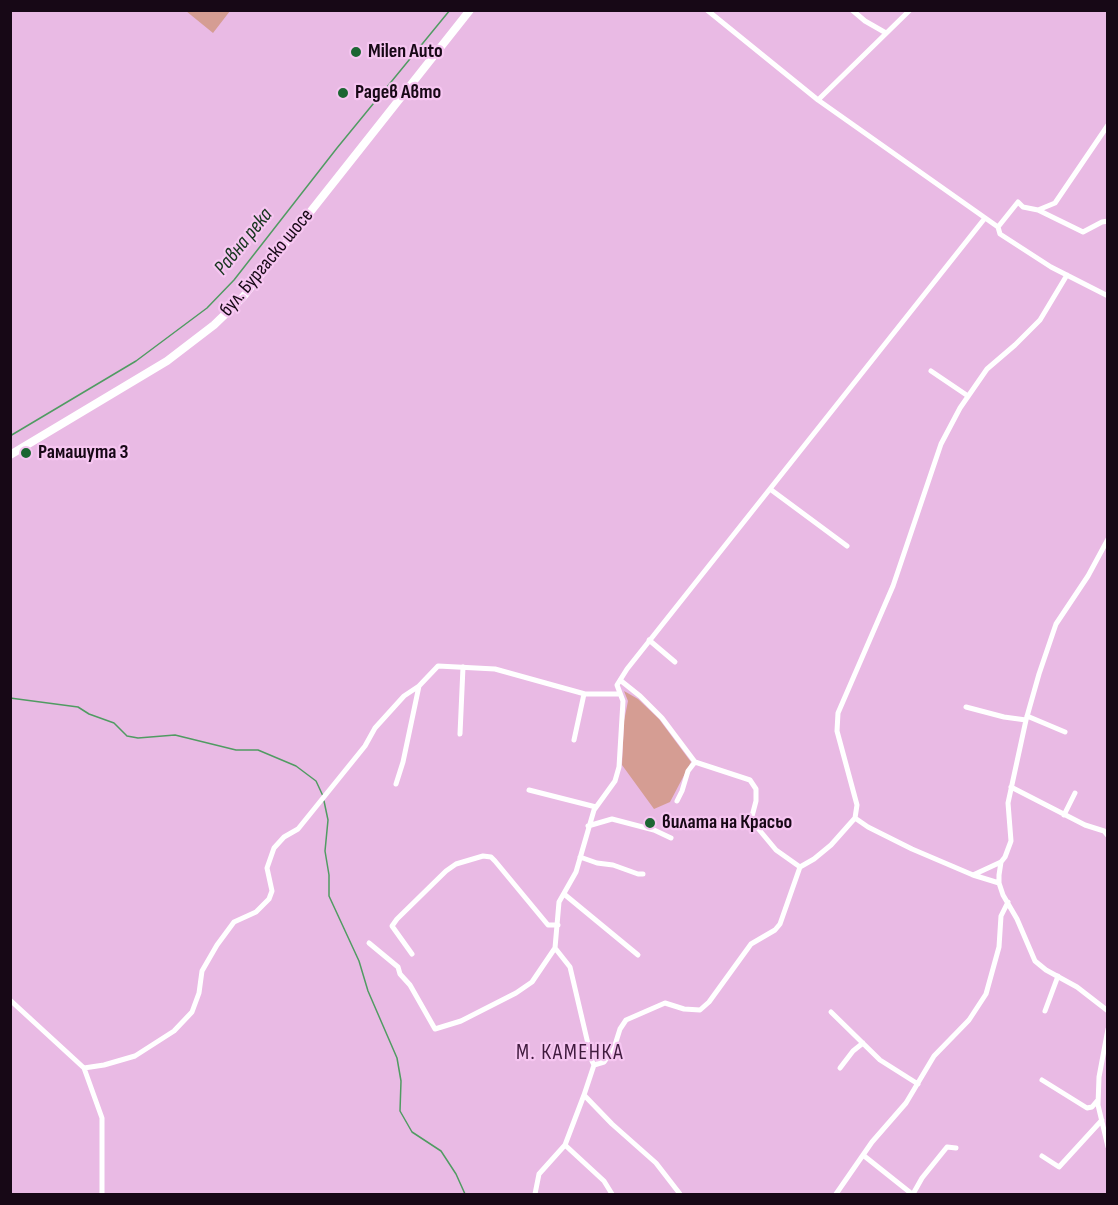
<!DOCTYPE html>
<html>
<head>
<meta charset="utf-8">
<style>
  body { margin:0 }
  #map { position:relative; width:1118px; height:1205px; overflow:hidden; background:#e9bae4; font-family:"Sofia Sans Condensed",sans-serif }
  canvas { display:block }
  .frame { position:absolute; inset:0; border:12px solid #170816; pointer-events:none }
</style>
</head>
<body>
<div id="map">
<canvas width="1118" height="1205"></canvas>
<div class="frame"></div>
</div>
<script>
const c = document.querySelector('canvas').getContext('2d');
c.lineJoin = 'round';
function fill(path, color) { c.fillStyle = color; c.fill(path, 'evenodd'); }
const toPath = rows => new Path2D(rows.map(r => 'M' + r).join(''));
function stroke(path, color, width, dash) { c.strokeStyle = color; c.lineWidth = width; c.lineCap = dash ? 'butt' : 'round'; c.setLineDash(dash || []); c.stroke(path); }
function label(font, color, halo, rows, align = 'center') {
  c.font = font + ' "Sofia Sans Condensed",sans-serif'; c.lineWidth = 4.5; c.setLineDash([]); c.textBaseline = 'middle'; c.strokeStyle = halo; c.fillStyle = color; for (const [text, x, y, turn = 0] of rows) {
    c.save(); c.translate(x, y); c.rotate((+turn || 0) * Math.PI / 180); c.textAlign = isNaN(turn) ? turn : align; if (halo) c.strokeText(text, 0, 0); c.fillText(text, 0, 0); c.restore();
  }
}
fill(toPath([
  [186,11,230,11,213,33],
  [624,691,638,699,659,719,691,762,670,802,654,809,622,765,624,721,628,701]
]), '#d59d93');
stroke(toPath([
  [10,436,136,361,207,308,234,280,337,148,450,10],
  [10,698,78,707,89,714,114,723,127,736,138,738,175,735,236,750,258,750,296,766,316,781,323,796],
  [324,801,328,820,325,851,329,875,329,896,359,961,368,991,397,1058,401,1081,400,1111,412,1132,441,1151,456,1174,465,1194]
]), '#509b62', 1.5);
stroke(toPath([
  [707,10,818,100,998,227,1018,202,1023,207,1038,210,1055,203,1108,125],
  [852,10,865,21,886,33],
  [818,100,910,10],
  [1038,210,1083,232,1102,222,1108,221],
  [998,227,1000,234,1051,267,1108,296],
  [931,371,968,396],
  [770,489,847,546],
  [1108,539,1088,576,1056,624,1039,674,1026,720,1008,803,1011,841,1005,857,1001,862,999,875,999,883,1003,895,1017,919,1035,961,1046,970,1077,987,1108,1011],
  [649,640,675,662],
  [620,680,640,696,662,718,695,762,750,780,756,789,756,801,751,820,776,850,800,867],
  [966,707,1004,717,1026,720],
  [1027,716,1065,732],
  [460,734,463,667],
  [574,740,584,694],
  [396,784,403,762,419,686],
  [1011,787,1085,825,1104,831,1108,836],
  [529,790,596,807],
  [677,801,682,791,688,771,695,762],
  [1064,815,1075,793],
  [855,818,831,845,814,859,800,867,780,924,775,930,751,944,709,1002,700,1010,684,1009,665,1003,626,1020,620,1029,614,1048,604,1062,594,1065,592,1061,570,967,555,948,559,902,576,872,594,810,615,781,619,767,623,701,617,685,627,669,985,218],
  [588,826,612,819,654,830,671,838],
  [580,857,597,863,613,865,638,874,643,874],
  [973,875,1001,862],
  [999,883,973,875,912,849,868,827,855,818,857,805,837,731,838,713,893,586,941,444,960,408,987,369,1015,345,1040,320,1067,275],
  [564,894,638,955],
  [369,943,398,967,400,974,410,985,435,1029,461,1021,516,993,532,982,555,948],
  [412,954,392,926,397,919,446,871,456,864,483,856,491,857,495,861,548,925,558,925],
  [10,1000,84,1068,102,1118,102,1194],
  [1045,1011,1058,976],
  [831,1012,880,1060,918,1084],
  [1108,1029,1099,1077,1098,1105,1108,1147],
  [594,1065,584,1095,612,1124,656,1163,680,1194],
  [84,1068,104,1065,135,1056,174,1031,192,1012,199,993,202,971,217,945,234,922,256,912,269,899,272,891,267,868,274,848,284,837,298,829,365,746,375,728,404,696,419,686,438,666,495,669,585,694,620,694],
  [840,1068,853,1051,863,1043],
  [1042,1080,1087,1108,1092,1107,1097,1101],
  [565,1145,604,1181,612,1194],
  [863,1155,912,1194],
  [1042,1156,1059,1167,1102,1120],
  [535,1194,539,1174,565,1145,584,1095],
  [836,1194,872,1142,906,1103,934,1056,969,1020,986,994,999,947,1001,916,1008,902],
  [913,1194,922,1178,947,1147,956,1148]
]), '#fff', 5);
stroke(toPath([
  [10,455,167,361,214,325,243,297,470,10]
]), '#fff', 8);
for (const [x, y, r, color] of [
  [356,52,6,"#1c6633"],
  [343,93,6,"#1c6633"],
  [26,453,6,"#1c6633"],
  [650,823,6,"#1c6633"]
]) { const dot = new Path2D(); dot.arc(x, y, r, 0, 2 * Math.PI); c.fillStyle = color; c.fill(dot); stroke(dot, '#f6c6f1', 2); }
label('bold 20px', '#170816', '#f6c6f1', [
  ["Milen Auto",368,52],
  ["Радев Авто",355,93],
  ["Рамашута 3",38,453],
  ["вилата на Красьо",662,823]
], 'left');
label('20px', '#170816', '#f6c6f1', [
  ["бул. Бургаско шосе",267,263,-50]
]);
label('italic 21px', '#15351d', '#f6c6f1', [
  ["Равна река",244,242,-51]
]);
c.letterSpacing = '1.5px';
label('22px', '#401b3e', '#f6c6f1', [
  ["М. КАМЕНКА",570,1053]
]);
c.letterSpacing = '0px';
</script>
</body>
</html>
